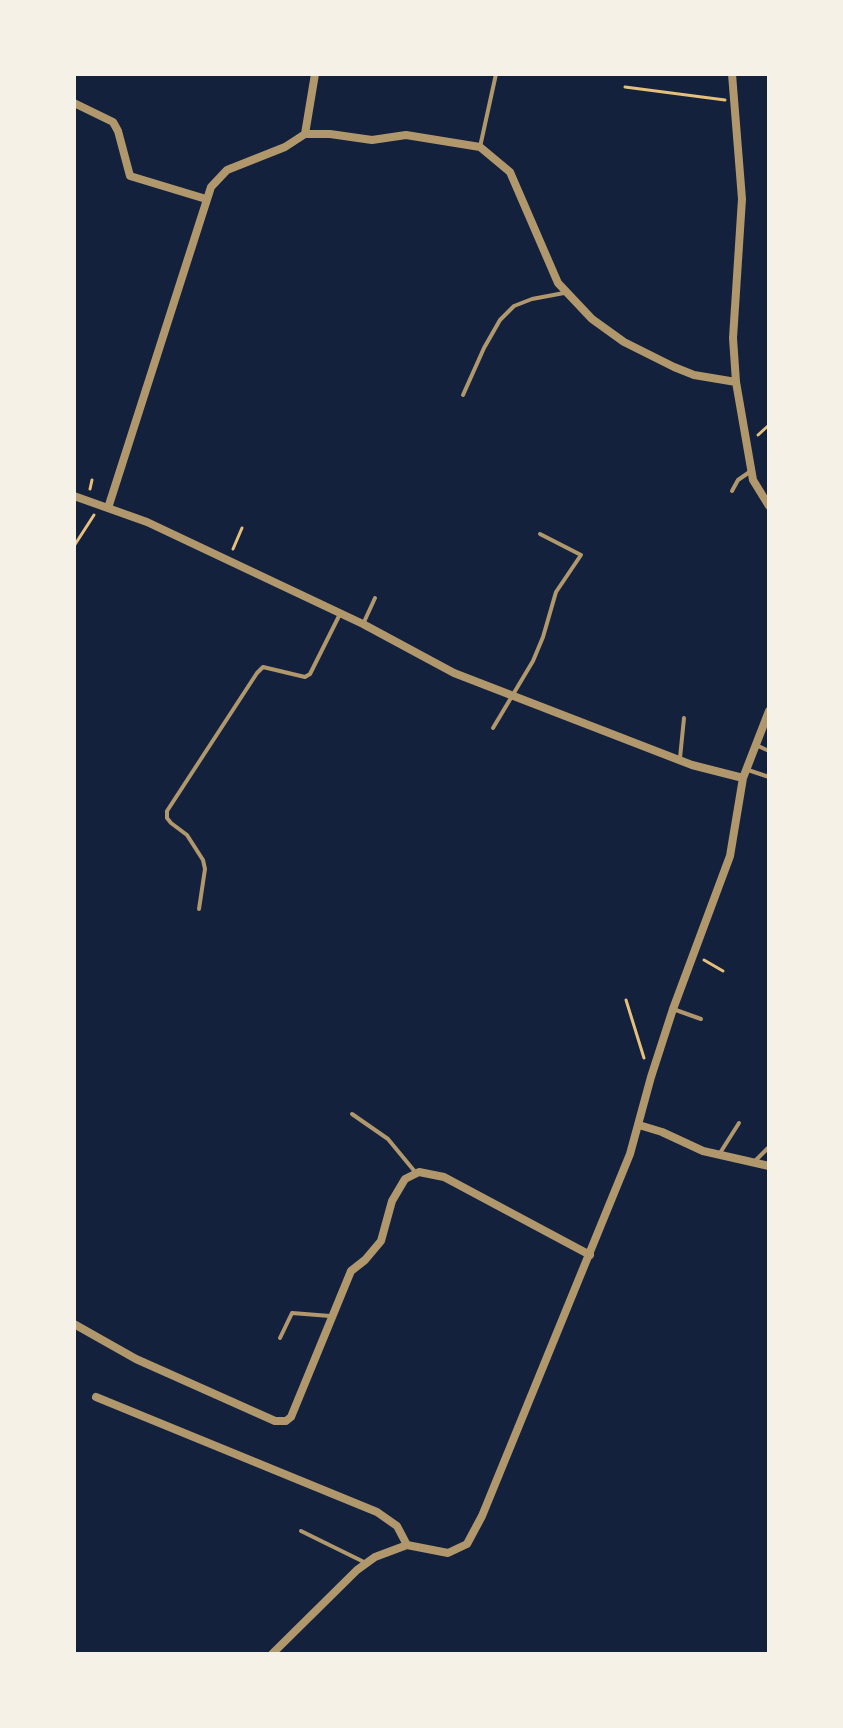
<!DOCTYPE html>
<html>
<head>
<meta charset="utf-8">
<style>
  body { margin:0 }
  #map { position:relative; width:843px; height:1728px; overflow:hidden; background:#14213d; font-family:Signika,sans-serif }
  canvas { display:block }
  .frame { position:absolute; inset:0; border:76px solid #f6f1e7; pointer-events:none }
</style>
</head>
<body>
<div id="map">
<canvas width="843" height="1728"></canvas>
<div class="frame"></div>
</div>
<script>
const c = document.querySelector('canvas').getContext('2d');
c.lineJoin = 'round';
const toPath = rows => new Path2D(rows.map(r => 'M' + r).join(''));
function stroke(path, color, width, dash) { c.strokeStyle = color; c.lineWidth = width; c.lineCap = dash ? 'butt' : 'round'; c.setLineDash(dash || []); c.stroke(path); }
stroke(toPath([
  [625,87,725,100],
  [758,435,769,425],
  [90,489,92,480],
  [74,546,94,515],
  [233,549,242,528],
  [704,960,723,971],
  [626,1000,644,1058]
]), '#e5c07b', 3);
stroke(toPath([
  [480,147,496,74],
  [463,395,484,348,500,320,514,306,532,299,564,293],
  [732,491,738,480,751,471],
  [364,622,375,598],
  [493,728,533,661,543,637,556,592,581,555,540,534],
  [756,745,769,751],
  [680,758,684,718],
  [748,770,769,777],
  [199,909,205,869,203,860,187,835,171,823,167,818,167,811,257,673,263,667,305,677,310,674,340,614],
  [673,1009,701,1019],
  [352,1114,388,1139,416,1173],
  [720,1153,739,1123],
  [754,1162,769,1147],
  [280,1338,292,1313,330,1316],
  [301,1531,364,1562]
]), '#b1986c', 4);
stroke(toPath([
  [732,74,742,199,733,338,736,382,753,480,769,506],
  [74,103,113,122,118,131,130,176,206,199],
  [305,134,330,134,372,140,406,135,480,147,510,172,558,283,592,319,624,342,674,367,694,375,736,382],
  [74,496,147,522,363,624,454,673,692,765,743,778,769,711],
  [108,508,211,187,227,170,285,147,305,134,315,74],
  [639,1125,662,1132,703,1151,769,1166],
  [74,1324,136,1359,275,1421,286,1421,291,1417,351,1271,365,1260,381,1241,392,1201,405,1179,419,1172,444,1177,590,1255],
  [96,1397,377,1512,397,1526,407,1545],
  [272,1654,357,1570,375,1557,407,1545,448,1553,467,1544,482,1516,630,1154,651,1077,673,1009,730,856,743,778]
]), '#b1986c', 8);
</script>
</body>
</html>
